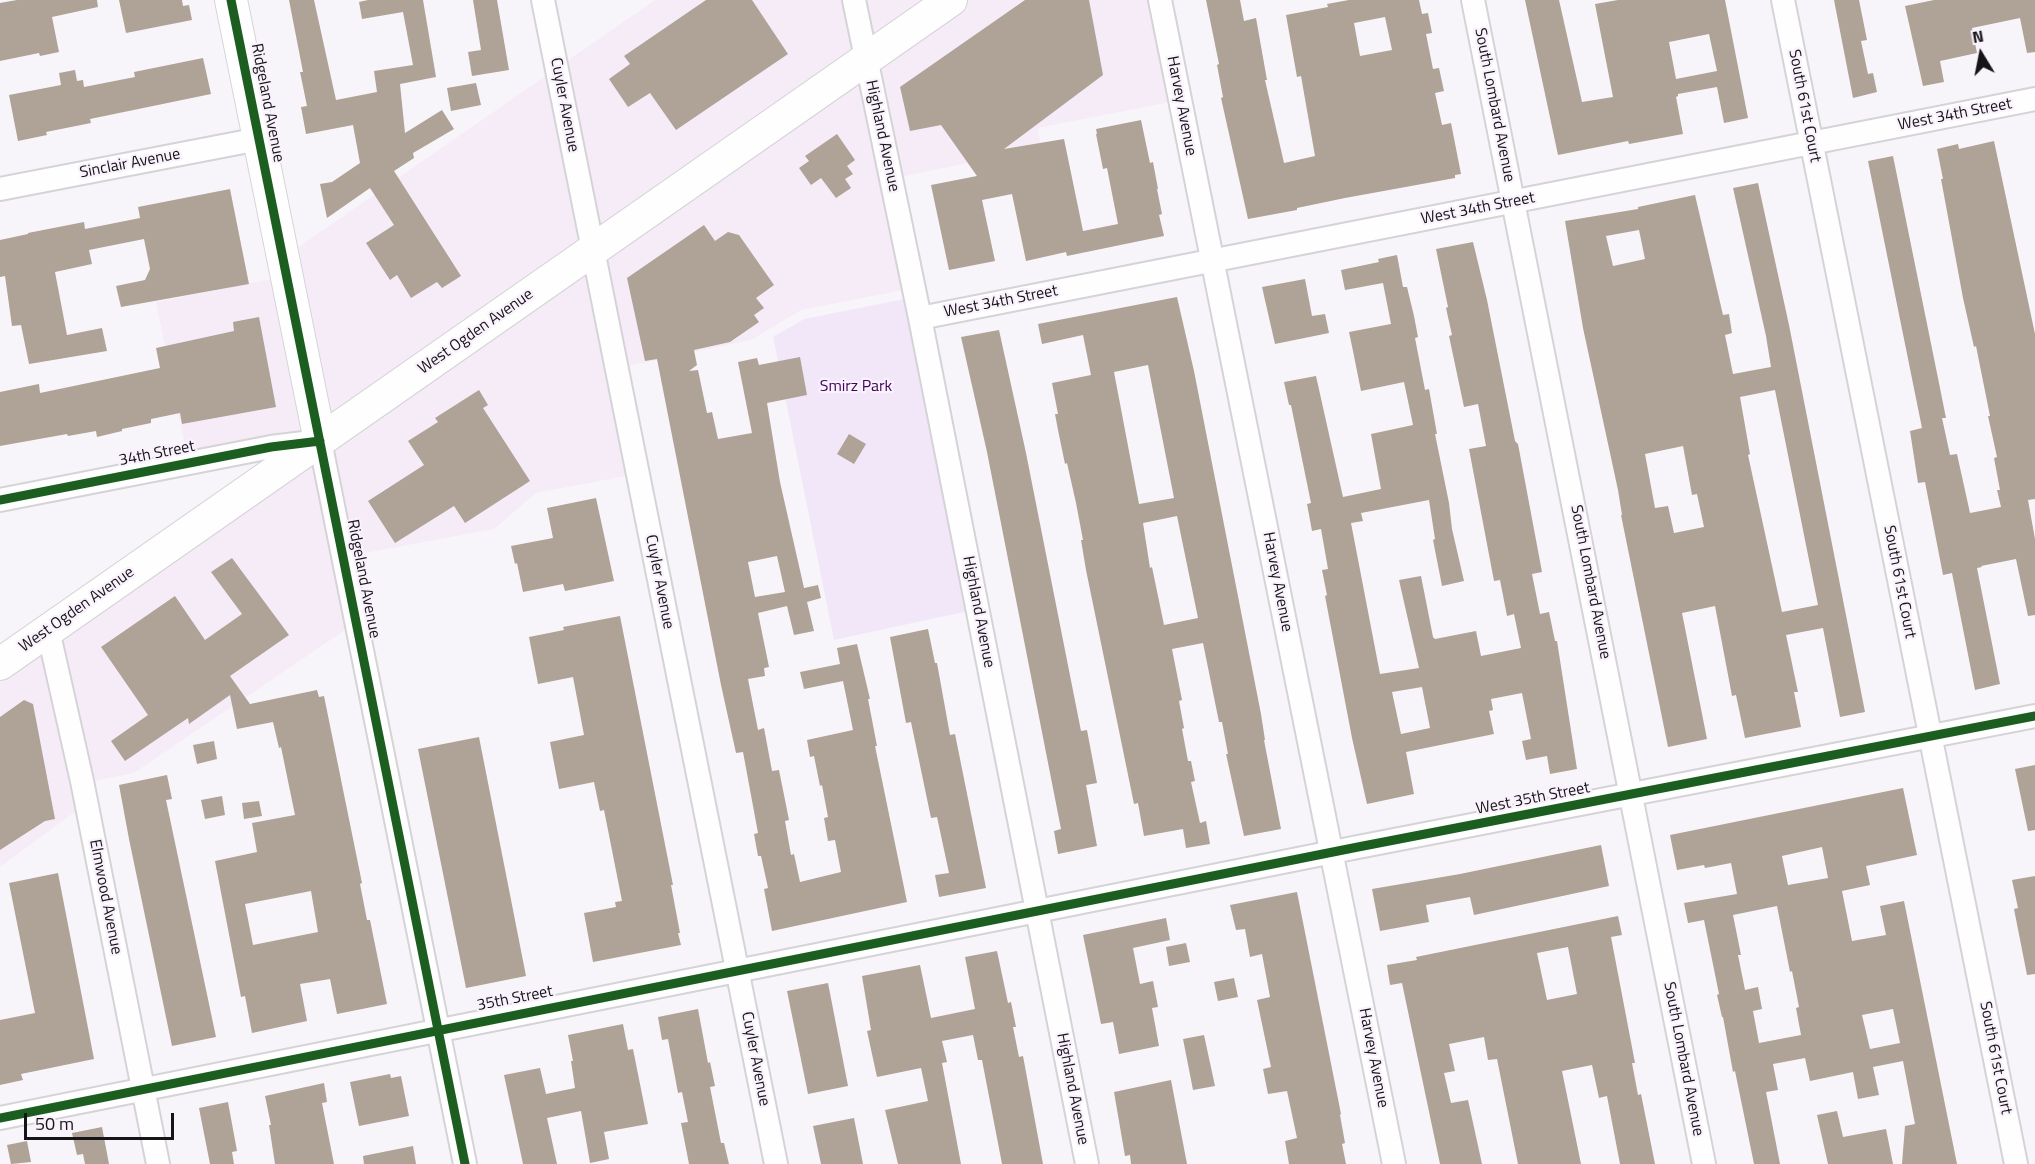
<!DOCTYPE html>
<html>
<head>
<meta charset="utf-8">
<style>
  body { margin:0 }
  #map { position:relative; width:2035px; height:1164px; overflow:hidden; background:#f8f5fa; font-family:"Titillium Web",sans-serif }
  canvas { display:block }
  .north { position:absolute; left:1951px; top:24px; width:60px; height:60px; -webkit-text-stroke:4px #f9f2fd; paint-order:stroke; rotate:350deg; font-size:16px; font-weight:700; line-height:24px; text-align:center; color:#161417 }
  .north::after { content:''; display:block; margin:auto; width:21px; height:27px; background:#161417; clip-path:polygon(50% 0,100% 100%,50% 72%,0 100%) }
  .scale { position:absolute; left:24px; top:1113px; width:150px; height:27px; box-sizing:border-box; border:3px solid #161417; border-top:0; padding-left:8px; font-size:18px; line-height:21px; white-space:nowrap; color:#161417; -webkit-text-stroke:4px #f9f2fd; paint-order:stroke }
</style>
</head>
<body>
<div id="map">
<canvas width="2035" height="1164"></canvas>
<div class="north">N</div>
<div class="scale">50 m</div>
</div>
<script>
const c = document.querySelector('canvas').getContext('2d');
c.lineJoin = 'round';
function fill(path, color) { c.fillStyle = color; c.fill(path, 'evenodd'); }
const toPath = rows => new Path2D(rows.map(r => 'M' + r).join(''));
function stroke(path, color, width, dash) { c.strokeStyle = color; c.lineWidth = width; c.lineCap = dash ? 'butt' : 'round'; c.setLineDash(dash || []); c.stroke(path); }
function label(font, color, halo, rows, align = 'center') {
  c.font = font + ' "Titillium Web",sans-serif'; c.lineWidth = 4.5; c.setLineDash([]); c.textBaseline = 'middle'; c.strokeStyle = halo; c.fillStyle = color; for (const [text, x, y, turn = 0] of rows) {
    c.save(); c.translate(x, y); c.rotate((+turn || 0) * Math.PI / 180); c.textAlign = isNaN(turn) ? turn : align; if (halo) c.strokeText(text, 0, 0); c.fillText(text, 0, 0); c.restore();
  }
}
fill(toPath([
  [655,0,1162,0,1181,100,1038,128,1041,148,886,180,909,289,801,310,751,340,614,369,637,474,536,493,494,529,349,556,360,620,134,773,79,784,83,806,0,867,0,672,323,445,287,255],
  [282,277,313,437,188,460,156,302]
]), '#f6ecf8');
fill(toPath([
  [910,298,973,610,834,640,773,337,804,319]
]), '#f2e7f8');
fill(toPath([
  [17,0,97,0,98,7,52,17,59,52,40,56,39,53,0,61,0,3],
  [119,0,182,0,183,6,189,5,192,20,126,33],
  [289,0,314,0,336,100,377,92,374,71,413,65,403,12,362,19,359,2,368,0,423,0,436,77,400,84,405,133,442,110,454,129,413,153,414,158,394,171,461,276,442,288,437,282,411,298,397,275,390,280,366,243,394,225,370,188,327,218,320,184,332,182,360,163,353,125,306,134,301,107,307,106,300,72,303,72],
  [473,0,497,0,509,70,472,76,468,52,481,50],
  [706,0,752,0,788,54,676,130,650,93,628,107,609,79,630,64,624,56],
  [1025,0,1089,0,1103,75,1004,149,1064,139,1083,231,1118,224,1107,168,1103,169,1096,134,1097,134,1096,129,1141,120,1150,163,1153,162,1158,189,1157,189,1162,214,1159,215,1164,236,1067,256,1066,252,1026,261,1012,194,982,200,995,261,949,270,931,185,977,176,941,125,910,131,900,87],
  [1206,0,1240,0,1244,21,1256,18,1267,80,1265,80,1284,163,1315,156,1301,76,1297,77,1286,15,1328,7,1327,4,1349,0,1419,0,1422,14,1428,13,1432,33,1426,34,1433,69,1439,68,1444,91,1435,93,1442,125,1451,123,1461,174,1455,175,1455,178,1345,198,1297,208,1297,210,1248,219,1221,98,1223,97,1217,65,1219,64],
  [1385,17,1392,50,1360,56,1354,23],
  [1525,0,1559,0,1582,102,1613,97,1595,4,1618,0,1725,0,1748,118,1724,123,1717,87,1678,94,1678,96,1676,97,1683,134,1629,144,1628,141,1558,155],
  [1709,34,1717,71,1676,79,1669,42],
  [1834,0,1859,0,1867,40,1861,41,1868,74,1873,73,1877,92,1853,98],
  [1934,0,2035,0,2035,52,2027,53,2020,18,1972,28,1977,53,1940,61,1944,82,1923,86,1905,6],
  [203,58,211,94,90,119,91,123,46,132,47,135,18,141,9,95,61,85,59,73,75,70,77,81,83,80,84,87,135,77,134,72],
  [476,83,481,105,451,111,447,88],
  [837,134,855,160,847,166,853,174,845,179,851,188,836,198,821,178,811,185,799,168,809,161,805,156],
  [1994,141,2035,334,2035,499,2028,500,2035,539,2035,615,2028,616,2016,559,1981,566,1982,567,1977,568,2000,684,1975,690,1952,573,1943,575,1925,482,1918,483,1910,431,1922,428,1868,161,1893,156,1940,388,1946,418,1942,418,1950,455,1957,454,1970,513,2001,507,1997,490,2000,490,1994,458,1997,457,1988,416,1990,416,1976,346,1974,347,1963,298,1941,179,1943,179,1937,149,1958,144,1959,149],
  [1758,183,1789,325,1865,712,1840,717,1823,628,1786,635,1798,692,1794,692,1801,727,1745,738,1736,695,1732,696,1715,606,1682,613,1707,739,1668,747,1621,515,1622,515,1618,490,1583,328,1565,221,1638,209,1638,207,1695,195,1723,315,1729,314,1732,333,1725,335,1733,374,1771,367,1766,336,1733,188],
  [1639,230,1645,259,1613,266,1606,236],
  [1775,390,1818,605,1782,612,1748,455,1750,454,1740,397],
  [1683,446,1692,495,1697,494,1704,527,1674,533,1668,506,1655,508,1645,454],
  [230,189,249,284,121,307,116,286,145,280,150,269,144,239,89,250,92,264,55,272,67,335,102,328,107,351,29,364,21,325,12,326,5,276,0,277,0,240,28,234,28,233,84,222,85,229,140,218,138,207],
  [704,225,715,241,728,232,739,235,774,285,756,298,764,308,754,315,759,322,730,342,694,350,697,365,689,371,698,370,707,413,712,412,718,439,752,433,738,362,757,358,759,365,800,357,807,395,767,403,780,482,804,588,818,585,821,598,807,602,814,631,794,635,787,606,758,613,769,667,764,668,765,676,748,679,758,730,764,728,772,771,779,770,789,820,785,821,791,855,794,854,800,882,841,872,835,840,828,841,824,818,828,817,822,785,820,786,814,756,810,757,807,740,853,730,843,681,804,689,800,672,840,664,837,648,857,644,870,699,868,699,877,746,875,746,907,902,772,931,764,889,768,888,761,856,758,856,754,834,758,833,743,752,736,753,721,685,657,359,645,361,627,278],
  [777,556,785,592,755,597,748,562],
  [1473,242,1487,300,1515,441,1518,444,1542,572,1532,574,1540,614,1549,612,1555,641,1557,641,1577,769,1550,774,1547,756,1526,760,1522,741,1531,739,1522,693,1491,699,1493,710,1489,711,1494,734,1406,752,1414,794,1367,804,1352,738,1325,596,1327,595,1322,570,1328,569,1321,529,1312,531,1307,504,1311,503,1291,405,1289,405,1284,382,1316,376,1343,497,1381,489,1371,434,1413,425,1404,382,1361,391,1353,351,1349,332,1391,324,1383,283,1345,290,1341,270,1379,262,1378,259,1397,255,1403,287,1407,287,1414,316,1418,337,1415,338,1425,390,1429,389,1437,434,1435,434,1449,503,1452,529,1464,581,1442,586,1433,540,1435,539,1429,500,1361,513,1363,521,1351,523,1380,674,1419,668,1399,580,1421,576,1433,637,1435,639,1476,631,1481,656,1521,648,1514,614,1507,616,1500,580,1494,581,1469,449,1486,446,1478,404,1464,407,1449,336,1452,335,1446,308,1448,307,1436,249],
  [1422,687,1430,728,1401,734,1392,692],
  [1305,279,1312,316,1325,314,1329,333,1275,344,1262,287],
  [1177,297,1194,371,1261,714,1265,740,1264,740,1281,829,1244,836,1226,754,1228,754,1222,722,1219,722,1203,643,1172,649,1182,700,1179,701,1184,728,1182,729,1188,761,1191,761,1195,781,1191,782,1200,823,1206,821,1210,844,1186,848,1183,829,1144,836,1138,803,1134,804,1086,570,1081,540,1083,540,1076,503,1067,463,1065,464,1058,430,1055,414,1058,414,1052,383,1091,375,1083,335,1042,344,1038,324],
  [1148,365,1174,498,1139,504,1114,372],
  [1177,516,1198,618,1164,625,1152,567,1150,568,1143,523],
  [259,317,276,407,182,424,180,413,151,419,151,423,122,429,122,431,97,437,96,431,68,436,67,434,0,446,0,392,39,384,40,393,160,368,156,348,234,331,233,322],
  [999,330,1026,453,1081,731,1087,730,1097,783,1086,785,1097,846,1058,854,1054,831,1061,829,987,452,961,337],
  [479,390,488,405,483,408,530,481,465,523,454,506,395,543,368,501,424,465,408,441,438,422,435,418],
  [849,434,866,444,854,464,837,454],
  [596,498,614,581,565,591,563,584,523,592,517,563,515,564,511,546,553,538,547,508],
  [232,558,289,635,230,676,250,704,317,690,319,697,324,696,362,883,360,884,367,920,370,920,387,1004,337,1014,330,979,300,984,307,1021,252,1033,245,996,241,997,215,861,257,852,252,823,295,815,281,747,279,748,273,722,237,729,230,695,189,724,188,718,125,761,111,741,148,715,101,647,175,596,205,640,242,614,211,572],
  [311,891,318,932,253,945,245,904],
  [620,616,673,885,671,885,680,933,678,933,681,945,593,962,584,913,616,907,615,902,622,901,608,830,604,810,600,811,594,782,559,789,550,742,584,735,573,677,538,684,529,637,564,630,563,627],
  [928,629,935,663,937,663,950,735,955,734,986,888,939,897,935,875,949,873,937,817,931,818,911,722,906,723,890,637],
  [24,700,33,704,55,819,45,821,0,850,0,717],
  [479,737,526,976,466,988,418,749],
  [214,741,217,759,197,764,193,745],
  [2035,765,2035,830,2028,831,2015,769],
  [167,775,172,799,166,800,216,1037,172,1046,129,839,119,785],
  [1903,788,1917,855,1866,866,1870,885,1842,891,1852,941,1886,935,1880,906,1904,901,1957,1164,1902,1164,1905,1126,1915,1124,1903,1061,1873,1067,1879,1095,1858,1099,1853,1072,1810,1081,1805,1058,1773,1064,1778,1090,1766,1092,1780,1164,1754,1164,1735,1071,1733,1072,1723,1017,1722,1017,1717,995,1719,994,1704,920,1688,923,1684,903,1737,894,1731,863,1705,868,1704,865,1677,870,1670,835],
  [1822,847,1828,878,1788,885,1782,856],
  [1777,906,1790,972,1792,971,1799,1007,1796,1008,1801,1035,1759,1043,1753,1011,1762,1009,1758,987,1745,990,1738,955,1741,955,1733,915],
  [1893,1009,1900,1043,1870,1049,1862,1015],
  [222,796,225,815,205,819,201,800],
  [259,801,262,816,244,819,242,803],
  [1601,845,1609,886,1474,915,1470,897,1426,905,1429,922,1380,931,1372,889,1460,874],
  [58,873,94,1059,21,1074,23,1080,0,1085,0,1020,35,1013,9,883],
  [2035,876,2035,974,2027,975,2014,909,2018,908,2012,880],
  [1297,892,1341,1114,1340,1115,1345,1143,1342,1144,1346,1164,1289,1164,1285,1141,1297,1138,1287,1091,1268,1094,1263,1069,1271,1067,1257,1000,1270,997,1262,954,1250,957,1245,929,1236,930,1230,905],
  [1618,916,1622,935,1611,937,1635,1063,1632,1063,1638,1095,1641,1094,1655,1164,1620,1164,1607,1096,1599,1098,1592,1065,1562,1071,1581,1164,1518,1164,1497,1059,1488,1060,1484,1037,1449,1044,1455,1071,1444,1073,1451,1103,1468,1100,1482,1164,1440,1164,1402,983,1390,985,1387,965,1417,960,1416,957],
  [1568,947,1577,994,1547,1000,1537,953],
  [1166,918,1170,940,1133,948,1140,984,1153,981,1158,1007,1152,1008,1159,1046,1119,1054,1113,1022,1101,1024,1083,935],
  [1186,943,1190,962,1169,966,1166,947],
  [997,951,1008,1003,1011,1002,1016,1027,1013,1027,1019,1057,1023,1056,1043,1164,1002,1164,982,1060,978,1060,973,1035,942,1041,947,1062,942,1063,961,1164,898,1164,885,1110,928,1101,921,1068,877,1077,867,1031,871,1030,862,976,920,965,931,1018,975,1009,965,957],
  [1234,978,1238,997,1218,1001,1214,982],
  [828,983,848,1086,808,1094,787,991],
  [698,1009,708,1063,710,1062,715,1086,710,1087,721,1143,724,1143,729,1164,689,1164,681,1123,688,1122,682,1092,678,1093,668,1039,662,1040,658,1017],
  [623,1024,628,1050,633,1049,648,1124,604,1132,609,1159,590,1163,581,1111,547,1118,557,1164,523,1164,504,1075,540,1068,546,1094,575,1088,571,1061,573,1061,568,1035],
  [1204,1035,1215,1086,1193,1090,1183,1039],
  [390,1074,391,1078,401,1076,409,1116,359,1126,350,1082],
  [1171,1080,1187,1164,1131,1164,1130,1155,1125,1156,1114,1092],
  [324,1083,327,1102,322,1103,334,1164,275,1164,269,1125,271,1125,265,1096],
  [228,1102,237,1151,232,1152,234,1164,210,1164,199,1108],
  [1837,1111,1843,1137,1886,1129,1893,1164,1828,1164,1817,1115],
  [854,1118,863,1164,821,1164,813,1126],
  [102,1127,109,1164,85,1164,83,1154,77,1155,72,1133],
  [27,1141,31,1162,11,1164,7,1145],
  [413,1146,416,1164,364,1164,363,1156]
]), '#afa297');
const street = toPath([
  [543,0,776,1164],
  [854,0,920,318,1087,1164],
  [1160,0,1394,1164],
  [1473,0,1704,1164],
  [1783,0,2016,1164],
  [0,189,259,139],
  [920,318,2035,99],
  [0,500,271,447,320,441,465,1164],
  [48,630,82,781,158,1164],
  [0,1118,1358,847,2035,716]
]);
const secondary = toPath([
  [231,0,320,441],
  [0,664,951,0]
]);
stroke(street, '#d5d3d7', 26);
stroke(secondary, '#d5d3d7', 34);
stroke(street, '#fefefe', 22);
stroke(secondary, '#fefefe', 32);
stroke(toPath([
  [231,0,465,1164],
  [0,500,271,447,320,441],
  [0,1118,1358,847,2035,716]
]), '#1b5e20', 9);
label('16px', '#161417', '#f9f2fd', [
  ["Ridgeland Avenue",267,103,79],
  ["Cuyler Avenue",564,105,79],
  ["South Lombard Avenue",1494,105,79],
  ["Harvey Avenue",1181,106,79],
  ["South 61st Court",1804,106,79],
  ["West 34th Street",1955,115,-11],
  ["Highland Avenue",882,136,78],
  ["Sinclair Avenue",130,164,-11],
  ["West 34th Street",1478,209,-11],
  ["West 34th Street",1001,302,-11],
  ["West Ogden Avenue",476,332,-35],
  ["34th Street",157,454,-11],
  ["Ridgeland Avenue",363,579,79],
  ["Cuyler Avenue",659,582,79],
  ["Harvey Avenue",1277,582,79],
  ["South Lombard Avenue",1590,582,79],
  ["South 61st Court",1899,582,79],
  ["West Ogden Avenue",77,610,-35],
  ["Highland Avenue",978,612,79],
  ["West 35th Street",1533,799,-11],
  ["Elmwood Avenue",105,897,79],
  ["35th Street",515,999,-11],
  ["Harvey Avenue",1373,1058,79],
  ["South 61st Court",1995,1058,79],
  ["Cuyler Avenue",755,1059,79],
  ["South Lombard Avenue",1683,1059,79],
  ["Highland Avenue",1072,1089,79]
]);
label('16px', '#43035b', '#f9f2fd', [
  ["Smirz Park",856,387]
]);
</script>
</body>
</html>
